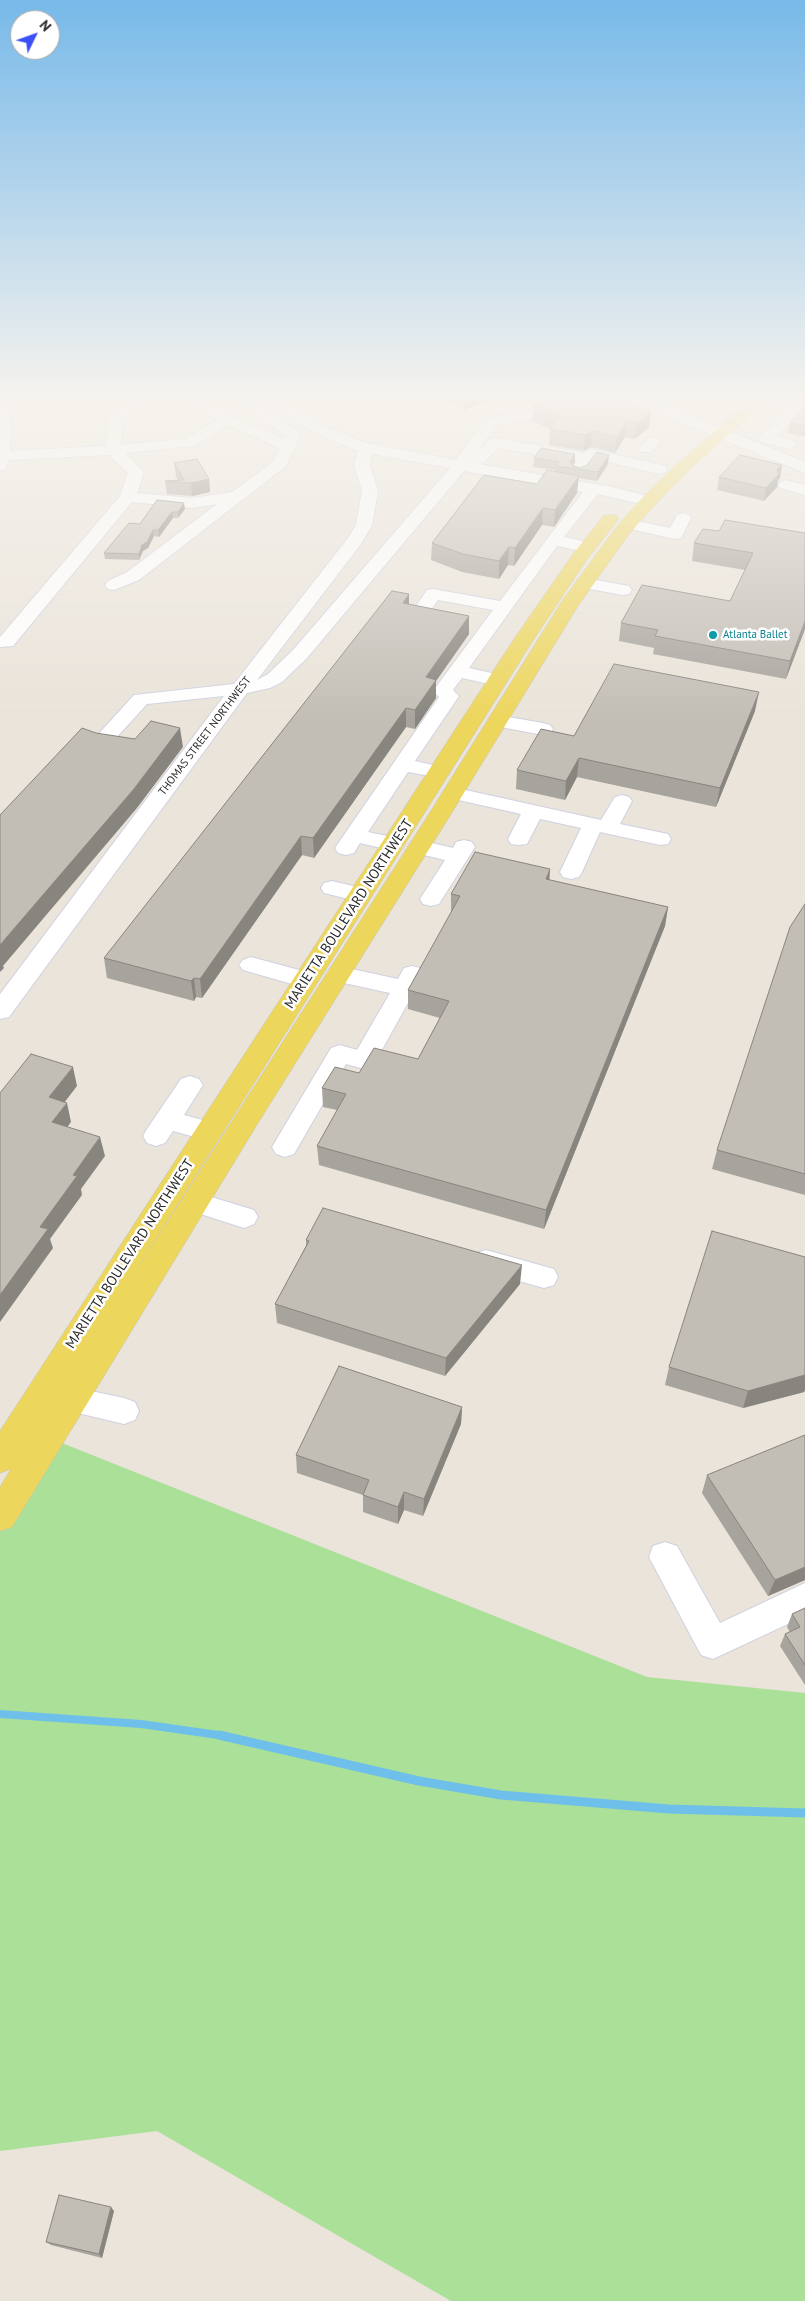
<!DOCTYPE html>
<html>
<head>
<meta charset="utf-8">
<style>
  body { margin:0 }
  #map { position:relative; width:805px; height:2301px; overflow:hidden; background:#eae4da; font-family:"PT Sans",sans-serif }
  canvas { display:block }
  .north { position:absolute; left:10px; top:10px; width:50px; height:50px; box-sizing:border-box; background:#fff; border:1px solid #a9a9a9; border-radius:50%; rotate:48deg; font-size:14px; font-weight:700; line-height:20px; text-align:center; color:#282828 }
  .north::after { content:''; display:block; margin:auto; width:18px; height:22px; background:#3b50f5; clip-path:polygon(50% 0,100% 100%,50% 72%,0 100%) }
</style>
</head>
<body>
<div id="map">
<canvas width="805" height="2301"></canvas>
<div class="north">N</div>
</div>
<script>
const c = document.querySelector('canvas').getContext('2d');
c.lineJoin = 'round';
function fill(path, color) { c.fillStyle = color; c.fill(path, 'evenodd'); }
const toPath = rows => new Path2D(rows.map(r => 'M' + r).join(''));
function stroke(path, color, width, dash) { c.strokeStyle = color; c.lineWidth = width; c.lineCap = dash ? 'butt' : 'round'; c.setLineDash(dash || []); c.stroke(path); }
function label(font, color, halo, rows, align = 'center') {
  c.font = font + ' "PT Sans",sans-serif'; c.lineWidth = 5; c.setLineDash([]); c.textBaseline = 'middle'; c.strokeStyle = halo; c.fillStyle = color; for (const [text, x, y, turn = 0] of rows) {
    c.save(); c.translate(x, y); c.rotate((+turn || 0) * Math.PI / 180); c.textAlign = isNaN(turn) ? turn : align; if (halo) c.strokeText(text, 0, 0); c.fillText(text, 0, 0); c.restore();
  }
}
fill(toPath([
  [42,1435,647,1677,805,1693,805,2301,451,2301,157,2131,0,2151,0,1530]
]), '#aae097');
stroke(toPath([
  [0,1714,141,1724,225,1736]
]), '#6ec0eb', 8);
stroke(toPath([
  [219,1735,419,1781,501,1795,669,1809,805,1813]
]), '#6ec0eb', 9);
const minor = toPath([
  [0,400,11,400,10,451,106,446,108,420,133,400,150,400,122,422,121,445,185,439,217,420,178,400,198,400,283,439,285,435,250,412,226,403,224,400,245,400,260,406,301,434,286,466,139,580,114,590,108,589,105,585,108,581,127,572,217,504,192,508,132,502,13,646,0,647,0,637,120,496,128,473,109,455,9,460,5,469,0,471,0,400],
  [229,425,279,448,274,461,232,492,192,498,137,493,144,472,125,453,194,446,229,425],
  [259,400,278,400,328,428,366,443,456,460,486,418,525,412,553,400,574,400,572,403,533,419,496,425,478,451,489,440,494,438,584,453,591,449,665,466,667,469,665,472,659,474,595,459,585,471,580,473,575,471,572,468,577,461,498,448,483,463,479,464,612,487,655,498,657,501,655,504,649,506,598,494,564,537,593,543,595,547,593,551,587,552,557,546,469,668,505,676,507,680,505,684,498,686,462,678,453,690,459,696,415,761,447,768,450,772,447,776,440,778,408,772,368,832,402,839,405,844,402,849,394,851,360,843,354,853,346,855,338,853,335,848,439,697,433,691,493,610,438,600,431,610,456,614,459,618,456,622,450,623,414,617,411,613,427,590,433,589,500,601,583,492,464,471,307,658,282,682,270,688,247,693,9,1017,0,1019,0,994,224,696,147,704,107,748,100,750,93,748,90,744,93,740,134,695,234,684,348,538,356,525,362,491,354,465,358,451,318,434,259,400],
  [372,454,450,468,293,650,268,674,257,680,361,544,372,525,378,491,370,465,372,454],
  [631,400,652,400,805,462,805,473,633,403,631,400],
  [752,400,775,400,805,408,805,416,799,415,776,436,794,441,797,444,794,447,789,449,760,441,757,438,760,435,785,412,754,404,752,400],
  [653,437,658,439,661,442,651,452,641,452,638,449,648,439,653,437],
  [786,480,805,485,805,495,780,488,778,485,780,482,786,480],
  [683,513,689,515,691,518,681,538,675,539,622,527,620,524,622,521,628,519,670,528,677,515,683,513],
  [585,578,629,586,632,590,629,594,623,595,579,587,576,583,579,579,585,578],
  [497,715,543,723,550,725,553,729,550,733,543,735,490,725,487,721,490,717,497,715],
  [452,787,601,820,615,797,622,795,629,797,632,801,620,824,668,834,671,839,668,844,660,845,600,832,582,872,579,877,571,879,563,877,560,872,581,828,540,819,527,844,519,845,511,844,508,839,521,814,445,797,442,793,445,789,452,787],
  [419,840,453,848,456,842,464,840,472,842,475,847,439,904,431,906,423,904,420,899,445,860,411,852,408,847,411,842,419,840],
  [332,881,369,890,372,895,369,900,361,902,324,893,321,888,324,883,332,881],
  [251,957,314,974,318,980,314,986,306,988,243,970,239,965,243,960,251,957],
  [338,966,398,979,404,968,412,966,420,968,424,974,373,1066,364,1069,346,1064,294,1154,285,1157,276,1154,272,1147,331,1048,340,1045,357,1050,390,993,330,980,326,974,330,968,338,966],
  [190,1076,199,1079,203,1085,184,1115,218,1124,222,1131,218,1138,209,1141,173,1131,165,1143,156,1146,147,1143,143,1136,147,1129,181,1079,190,1076],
  [195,1192,254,1210,258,1217,254,1224,244,1228,185,1209,181,1202,185,1195,195,1192],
  [486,1250,554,1269,558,1277,554,1285,544,1288,476,1269,472,1261,476,1253,486,1250],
  [72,1387,124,1398,135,1402,139,1411,135,1420,124,1424,61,1409,57,1400,61,1391,72,1387],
  [665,1542,677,1546,720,1623,805,1583,805,1616,713,1659,701,1655,649,1557,653,1546,665,1542]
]);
const major = toPath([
  [750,400,767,400,690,469,655,505,629,534,578,606,451,814,258,1123,12,1527,0,1531,0,1487,11,1469,0,1473,0,1431,514,639,573,554,604,515,616,515,619,519,586,561,534,639,123,1291,429,814,562,601,617,526,643,497,678,463,750,400]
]);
stroke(minor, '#cfd1e1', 2);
stroke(major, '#c3c3c3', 1);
fill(minor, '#fff');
fill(major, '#edd65c');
fill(toPath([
  [442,400,487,400,464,410],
  [533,406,651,411,649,427,635,439,625,437,615,453,591,447,584,451,549,445,550,429,532,421],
  [805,407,805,437,788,433,790,422],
  [534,458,575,462,573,465,580,468,608,464,597,481,578,478,577,493,554,527,542,525,514,566,508,565,499,579,462,572,431,560,432,543,537,484,555,472,555,470,533,467],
  [174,463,209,479,210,492,192,496,167,494,165,481,178,480,176,476],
  [719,477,780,478,778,480,777,487,764,501,717,490],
  [157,500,185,509,178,518,173,518,159,537,154,536,148,548,143,551,139,560,105,559,104,553,140,524],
  [719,531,805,533,805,629,786,679,653,654,654,648,619,641,621,623,730,601,745,570,692,561,694,543],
  [409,605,469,634,436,681,436,698,415,729,406,727,314,858,302,855,202,998,196,997,194,1001,107,978,104,958],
  [755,711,716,807,577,777,565,800,516,789,517,770,574,736],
  [550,880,668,907,665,926,544,1229,319,1165,317,1146,337,1110,323,1107,322,1088,359,1073,418,1059,440,1018,408,1009,408,990,451,913,451,894],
  [805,904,805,1195,712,1169,717,1150],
  [306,1240,520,1284,445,1376,277,1323,275,1304,306,1246],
  [805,1257,805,1390,804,1392,743,1408,665,1385,669,1367],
  [462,1407,461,1424,423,1516,404,1510,398,1524,363,1512,363,1495,297,1473,296,1455],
  [707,1475,805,1580,768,1596,702,1493],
  [805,1608,805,1685,780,1646,785,1634,790,1632,787,1627,792,1614],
  [114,2211,102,2258,51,2245,46,2242]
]), '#a7a39d');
fill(toPath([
  [464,400,487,400,464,410],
  [651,411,649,427,635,439,637,423],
  [627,421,625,437,615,453,617,437],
  [593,431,591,447,584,451,585,435],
  [575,454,575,462,571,468,570,462],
  [609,455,608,464,597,481,598,472],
  [782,465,780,478,778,480,777,487,764,501,766,488,777,470],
  [579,476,577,493,554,527,555,510],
  [209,479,210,492,192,496,191,483],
  [184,503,185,509,178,518,178,512],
  [543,508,542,525,514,566,515,548],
  [172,512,173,518,159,537,158,530],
  [153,530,154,536,148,548,143,551,139,560,139,554,142,545],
  [509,547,508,565,499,579,499,561],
  [409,594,409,612,403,603],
  [469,616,469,634,436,681,436,698,415,729,415,710,426,677],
  [805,621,805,629,786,679,790,661],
  [759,692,755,711,716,807,720,788],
  [406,708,406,727,314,858,313,838],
  [180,728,183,747,137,808,3,966,4,968,0,972,0,945],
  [579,758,577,777,565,800,566,781],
  [301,836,302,855,202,998,200,979],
  [550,869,549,888,546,879],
  [668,907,665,926,544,1229,546,1210],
  [194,978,196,997,194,1001,191,981],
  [73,1067,77,1086,54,1116,49,1097],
  [67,1103,71,1122,57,1141,52,1122],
  [100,1137,105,1156,81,1189,82,1195,50,1239,53,1248,0,1322,0,1295,40,1227,73,1175],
  [522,1265,520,1284,445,1376,446,1358],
  [805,1375,805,1390,804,1392,743,1408,748,1391],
  [462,1407,461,1424,423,1516,424,1499],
  [404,1492,404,1510,398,1524,398,1507],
  [805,1567,805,1580,768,1596,775,1580],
  [111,2207,114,2211,102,2258,99,2254]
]), '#88857f');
const building = toPath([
  [546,400,624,400,651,411,637,423,627,421,617,437,593,431,585,435,550,429,559,417,533,406,546,400],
  [805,407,805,426,790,422,805,407],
  [541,448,575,454,570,462,573,466,580,468,587,465,597,452,609,455,598,472,556,466,559,462,534,458,541,448],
  [740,455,782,465,777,470,779,474,766,488,719,477,740,455],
  [197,459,209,479,191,483,165,481,184,480,174,463,197,459],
  [547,470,579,476,555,510,543,508,515,548,509,547,499,561,463,554,432,543,484,475,537,484,547,470],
  [157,500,184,503,178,512,172,512,158,530,153,530,147,542,142,545,139,554,104,553,129,523,140,524,157,500],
  [725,520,805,533,805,621,790,661,655,636,658,630,621,623,642,585,730,601,753,553,694,543,703,529,719,531,725,520],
  [392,591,409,594,403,603,469,616,426,677,436,680,415,710,406,708,313,838,301,836,200,979,194,978,191,981,104,958,392,591],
  [614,664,759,692,720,788,579,758,566,781,517,770,541,729,574,736,614,664],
  [151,721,180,728,134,789,0,945,0,815,82,728,96,733,135,739,151,721],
  [475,852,550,869,546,879,668,907,546,1210,317,1146,346,1094,322,1088,335,1067,359,1073,374,1048,418,1059,449,1001,408,990,460,896,451,894,475,852],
  [805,904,805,1174,717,1150,790,927,805,904],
  [31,1054,73,1067,49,1097,67,1103,52,1122,100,1137,73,1175,77,1176,40,1227,48,1229,0,1295,0,1093,31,1054],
  [323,1208,522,1265,446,1358,275,1304,309,1241,306,1240,323,1208],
  [712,1231,805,1257,805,1375,748,1391,669,1367,712,1231],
  [339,1366,462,1407,424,1499,404,1492,398,1507,363,1495,369,1480,296,1455,339,1366],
  [805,1435,805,1567,775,1580,707,1475,805,1435],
  [805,1608,805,1665,785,1634,800,1627,792,1614,805,1608],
  [59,2195,111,2207,99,2254,46,2242,59,2195]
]);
fill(building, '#c2beb6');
stroke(building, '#88857f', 1);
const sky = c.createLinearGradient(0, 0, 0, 723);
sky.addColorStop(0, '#77b9e9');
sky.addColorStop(0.55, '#f6f3ee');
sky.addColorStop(1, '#f6f3ee00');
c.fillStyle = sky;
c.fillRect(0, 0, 805, 723);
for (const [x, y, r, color] of [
  [713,635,5,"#0f9aa8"]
]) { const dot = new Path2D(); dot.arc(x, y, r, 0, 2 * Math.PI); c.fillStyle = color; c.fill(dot); stroke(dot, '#fff', 2); }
label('11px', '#0d838f', '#fff', [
  ["Atlanta Ballet",723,635]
], 'left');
label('11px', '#282828', '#fff', [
  ["THOMAS STREET NORTHWEST",205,736,-53]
]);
label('14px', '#282828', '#fff', [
  ["MARIETTA BOULEVARD NORTHWEST",349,914,-57],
  ["MARIETTA BOULEVARD NORTHWEST",130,1254,-57]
]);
</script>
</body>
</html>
